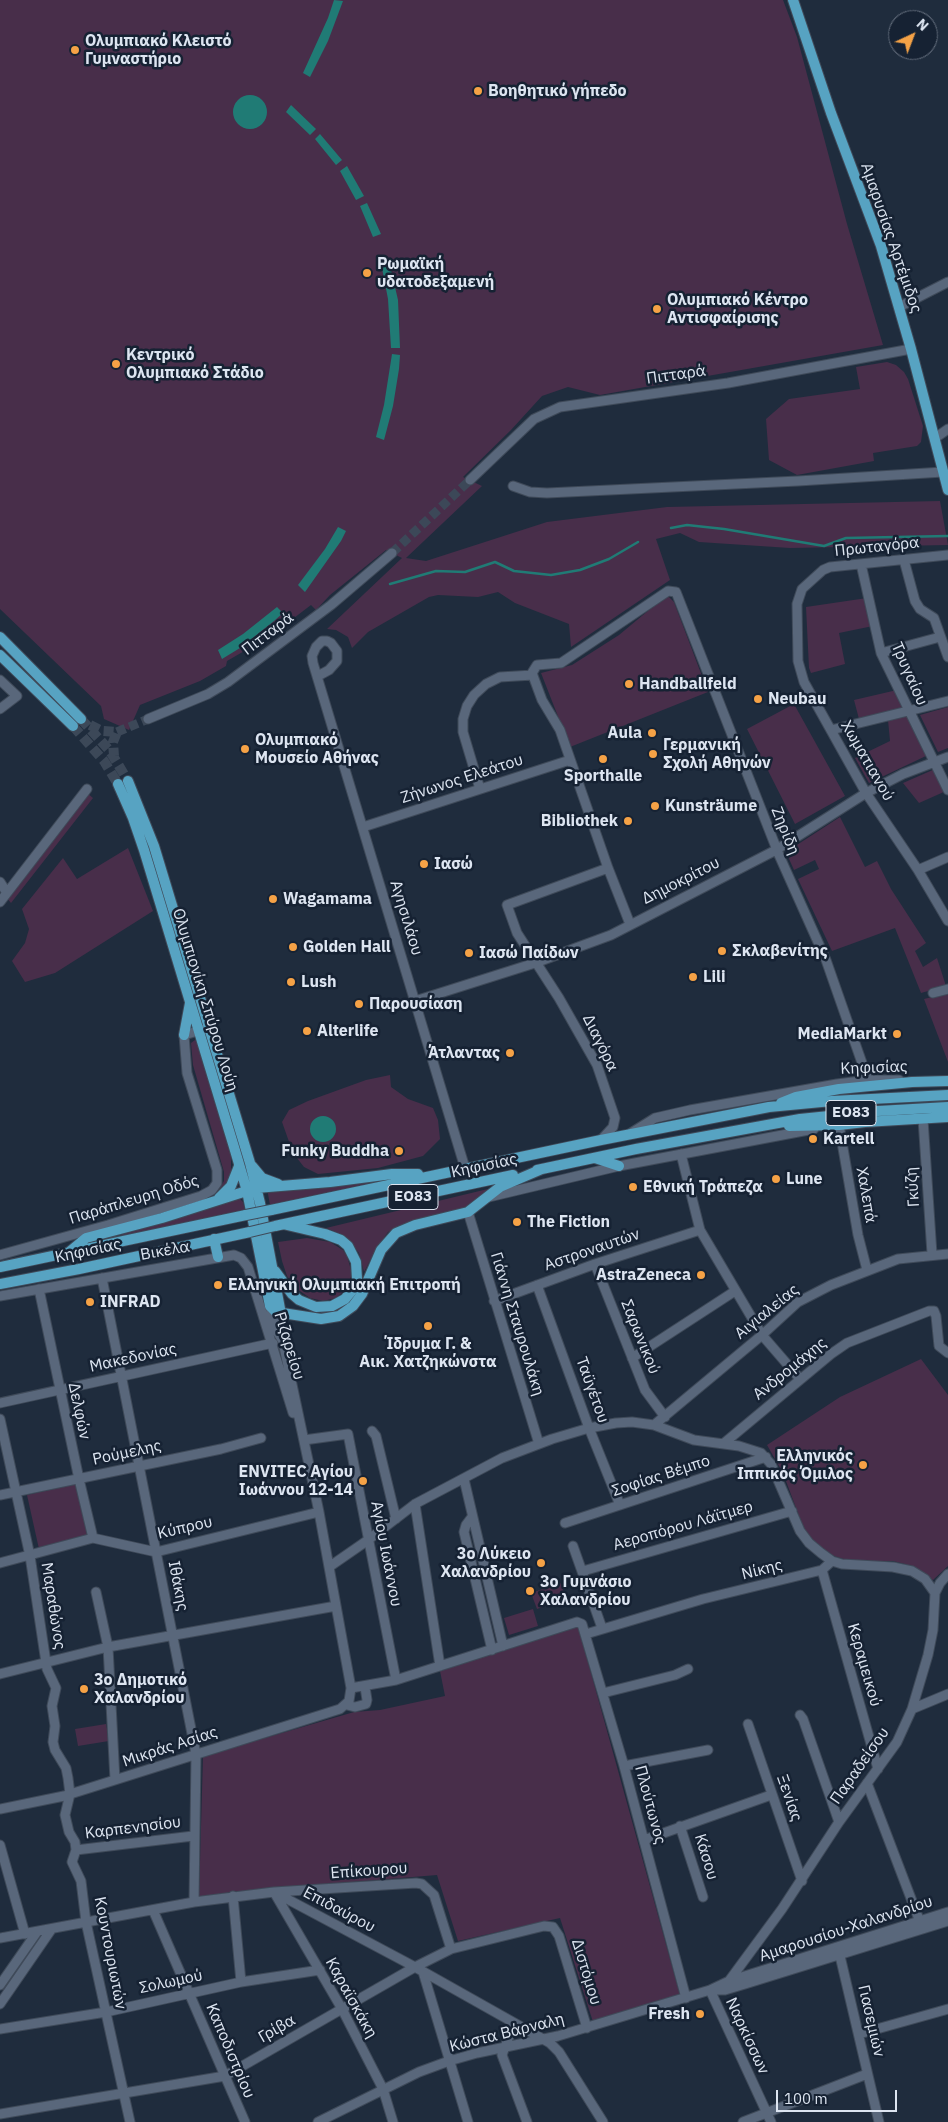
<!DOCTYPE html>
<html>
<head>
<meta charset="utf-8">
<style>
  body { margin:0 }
  #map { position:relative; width:948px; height:2122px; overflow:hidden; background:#1f2c3d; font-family:"IBM Plex Sans",sans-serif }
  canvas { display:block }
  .north { position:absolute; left:888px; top:10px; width:50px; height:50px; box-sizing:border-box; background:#162233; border:1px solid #66707f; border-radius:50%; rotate:43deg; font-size:14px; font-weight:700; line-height:20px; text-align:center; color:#dde5f1 }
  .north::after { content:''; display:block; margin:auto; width:18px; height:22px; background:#f5a246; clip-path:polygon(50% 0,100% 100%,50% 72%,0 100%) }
  .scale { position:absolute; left:776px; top:2090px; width:121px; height:22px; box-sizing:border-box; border:2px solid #dde5f1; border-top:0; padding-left:6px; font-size:15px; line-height:18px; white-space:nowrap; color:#dde5f1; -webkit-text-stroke:4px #162233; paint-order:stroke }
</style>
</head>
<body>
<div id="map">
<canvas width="948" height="2122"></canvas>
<div class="north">N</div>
<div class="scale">100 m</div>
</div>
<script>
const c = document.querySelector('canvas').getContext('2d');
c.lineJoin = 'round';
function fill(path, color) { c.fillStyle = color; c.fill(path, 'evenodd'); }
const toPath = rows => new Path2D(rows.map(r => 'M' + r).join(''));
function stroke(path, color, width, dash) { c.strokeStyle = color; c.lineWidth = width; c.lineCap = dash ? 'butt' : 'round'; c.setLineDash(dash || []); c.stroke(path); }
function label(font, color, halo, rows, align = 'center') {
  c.font = font + ' "IBM Plex Sans",sans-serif'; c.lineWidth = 5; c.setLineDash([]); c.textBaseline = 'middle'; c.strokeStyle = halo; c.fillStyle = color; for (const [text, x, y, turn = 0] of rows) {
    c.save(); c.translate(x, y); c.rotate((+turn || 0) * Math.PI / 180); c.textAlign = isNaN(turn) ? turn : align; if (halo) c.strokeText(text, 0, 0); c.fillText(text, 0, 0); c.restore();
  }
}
fill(toPath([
  [0,0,783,0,797,37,847,224,883,345,600,395,568,387,542,396,511,430,463,477,482,486,406,558,426,561,547,522,667,507,940,501,948,545,790,548,699,542,680,533,656,539,670,580,571,647,569,624,515,603,498,592,478,597,438,595,429,597,368,632,352,648,348,637,336,630,327,629,402,558,386,550,330,595,316,610,311,605,290,621,288,619,253,646,227,661,226,666,200,681,140,705,129,730,104,719,101,706,0,609],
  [887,362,896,365,904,372,908,379,923,426,921,442,917,446,873,453,874,461,797,475,769,460,766,419,789,399,860,389,856,367],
  [667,595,674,602,708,692,570,747,541,673,572,665,619,635],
  [867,598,873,626,839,633,845,664,811,673,809,668,806,607],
  [897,690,906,708,859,719,854,700],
  [794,704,845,796,795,824,747,729],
  [948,707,948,748,938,752,920,715],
  [910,714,928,755,869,783,855,758,890,741,888,720],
  [935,769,946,791,919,803,903,783],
  [86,792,93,798,11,903,6,897],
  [840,817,865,867,877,861,891,889,926,943,915,951,923,967,937,958,946,986,921,993,895,928,832,951,798,879,819,869,815,860,794,870,786,852],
  [128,848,153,911,55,973,25,982,12,961,25,943,29,929,22,909,63,858,77,879],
  [948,993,948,1062,924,999],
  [195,1040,197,1042,231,1155,231,1173,227,1182,215,1195,224,1181,224,1172,193,1065,191,1043],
  [390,1075,391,1087,408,1099,433,1108,438,1120,440,1139,423,1156,378,1168,318,1174,304,1167,293,1153,282,1122,289,1110,308,1101,366,1080],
  [395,1178,270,1205,268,1194,268,1191],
  [492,1188,464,1211,409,1223,388,1232,376,1249,364,1272,359,1253,353,1245,338,1233,326,1228],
  [239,1198,243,1202,245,1210,122,1236,122,1233],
  [307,1238,330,1242,343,1250,347,1256,351,1270,351,1277,346,1289,336,1298,323,1301,310,1298,297,1289,287,1276,282,1261,278,1242],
  [921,1359,948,1395,948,1566,933,1580,905,1564,893,1561,850,1561,834,1556,819,1546,805,1532,783,1473,767,1445,840,1397],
  [75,1484,89,1536,39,1549,27,1495],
  [561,1583,566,1599,537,1609,531,1593],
  [533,1609,538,1626,509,1635,504,1618],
  [578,1626,680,1995,593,2022,560,1918,458,1941,437,1875,232,1892,199,1897,203,1756,354,1712,380,1710,445,1696,440,1671],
  [106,1724,109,1741,78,1746,75,1729]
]), '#482e4a');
fill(toPath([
  [334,0,343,1,328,41,310,77,303,73,328,18],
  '233 112a17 17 0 1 1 34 0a17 17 0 1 1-34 0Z',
  [291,105,316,129,310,135,286,112],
  [320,134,342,160,336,165,315,139],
  [347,166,364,196,356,200,340,171],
  [367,203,381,234,373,237,360,206],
  [389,261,398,300,400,348,391,348,388,299,381,263],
  [392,354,400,355,399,369,393,406,384,440,376,437,384,405],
  [338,527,346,531,341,541,305,592,298,585,325,549],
  [277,607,283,613,274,621,240,648,222,659,218,650,243,634],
  '310 1129a13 13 0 1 1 26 0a13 13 0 1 1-26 0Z'
]), '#207b75');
stroke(toPath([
  [671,528,687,525,724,529,824,546,846,538,948,536],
  [390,584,436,571,465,572,495,562,514,571,551,575,580,570,609,559,638,542]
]), '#207b75', 2.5);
stroke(toPath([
  [392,553,470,480],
  [117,732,148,719]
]), '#3c4858', 9, [9, 4.5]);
stroke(toPath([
  [81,719,110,751,128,781],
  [90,725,102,731,117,732,113,742,114,756],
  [73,726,104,761,118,784]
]), '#3c4858', 10, [10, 5]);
const minor = toPath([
  [899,307,948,282],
  [935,438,948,429],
  [470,480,534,419,560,407,728,383,911,349],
  [513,486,530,492,547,493,798,481,943,472],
  [948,555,830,567,823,570,802,589,797,604,798,661,804,682,866,793,918,870,948,921],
  [904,560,915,601,920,609,934,618,948,657],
  [861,564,881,653,948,790],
  [881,653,940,637],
  [318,676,329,670,337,661,337,651,331,643,327,641,322,641,316,647,312,656,313,663,465,1168],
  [0,680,17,696,0,709],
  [148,719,208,694,228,682,331,605,392,553],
  [831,730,948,701],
  [480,789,463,732,463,719,467,706,474,695,486,684,500,677,533,675],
  [363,827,570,760],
  [918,870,948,857],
  [0,882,7,893],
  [0,902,87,789],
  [630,924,608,868,560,730,542,700,532,673,537,665,561,663,668,591,676,592,779,855,826,960,868,1080],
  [933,993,948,989],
  [415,1001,535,963,611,935,776,850,866,793,903,774,948,757],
  [923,1119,932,1254],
  [832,1126,839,1125,858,1235,867,1270],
  [631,1133,655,1118,690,1110,837,1084,868,1080,899,1080],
  [601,1140,613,1127,615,1118,597,1065,559,998,517,933,507,905,608,868],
  [681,1154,700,1230,762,1335,800,1379],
  [489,1197,619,1166,814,1129],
  [468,1212,539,1444],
  [0,1255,108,1225,201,1196,212,1190,217,1183,217,1170,187,1073,184,1035,208,1028],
  [595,1264,645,1390,665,1417],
  [102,1278,196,1754,194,1902],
  [537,1285,589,1428,620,1505],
  [39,1289,79,1479,93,1538],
  [0,1296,234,1255,241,1258,248,1267,293,1413],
  [494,1301,595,1264,700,1230],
  [270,1306,274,1327,283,1341],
  [632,1358,735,1291],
  [0,1403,273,1343],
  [0,1419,30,1556,47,1669,56,1688,52,1706,55,1726,53,1742,55,1750,66,1768,68,1778,70,1794,65,1815,69,1832,75,1842,76,1850,72,1862,81,1881,86,1922,130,2122],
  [654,1425,762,1335,798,1302,831,1285,898,1259,948,1254],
  [372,1431,376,1436,396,1519],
  [304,1440,348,1434,396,1680],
  [723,1444,831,1354,847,1343,929,1311,934,1311,936,1316,939,1346,948,1353],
  [464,1479,503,1646],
  [0,1495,221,1449,261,1438],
  [415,1504,440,1666],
  [472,1517,466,1525,464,1532,492,1650],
  [565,1523,766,1457],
  [573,1546,602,1628],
  [0,1563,93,1538,156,1552,319,1512],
  [329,1567,368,1540,415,1504,502,1458,552,1439,589,1428,616,1423,632,1422,654,1425,694,1440,739,1446,761,1453,771,1464,800,1531,809,1543,821,1553,832,1561,842,1564,893,1567,912,1571,925,1579,935,1593],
  [822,1570,878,1769],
  [583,1571,792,1511],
  [96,1592,108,1647,115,1780],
  [586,1634,703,1599,822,1570,832,1561],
  [0,1674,108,1647,336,1606],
  [351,1688,396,1680,577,1622,582,1624,624,1766,686,1998],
  [603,1693,675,1675,688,1669],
  [347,1705,355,1707,366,1704,367,1700,365,1687],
  [912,1709,948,1694],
  [800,1715,803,1719,839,1822],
  [748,1724,802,1881],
  [624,1766,708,1750],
  [867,1783,920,1922],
  [0,1809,64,1796,340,1709,349,1701,351,1688,319,1512,283,1342,281,1314],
  [680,1826,703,1897],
  [644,1840,771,1795],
  [0,1845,25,1934],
  [76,1850,193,1836],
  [233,1896,241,1982],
  [153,1910,245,2122],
  [0,1938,194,1902,274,1892,415,1967,550,2043,559,2052,603,2122],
  [840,1956,879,2122],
  [423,1972,468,2122],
  [729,1981,782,1909,839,1822,897,1742,912,1709,928,1655,933,1630,935,1593,940,1583,948,1574],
  [0,1985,37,1932],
  [710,1990,729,1981,948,1912],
  [710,1990,771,2122],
  [0,2004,51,1930],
  [514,2023,502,2055,527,2122],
  [0,2029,106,2012,241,1982,320,1970],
  [859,2034,948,2009],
  [0,2114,225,2076,415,1967,451,1949,544,1926,553,1927,559,1936,587,2028],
  [318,2122,419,2072,449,2061,477,2053,558,2036,710,1990,725,1990,745,1984,948,1921],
  [393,2122,383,2089,342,2009,274,1892,416,1883,422,1884,434,1895,451,1949],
  [743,2122,867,2074]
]);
const major = toPath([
  [793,0,831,113,881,246,911,349,948,490],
  [0,637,81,719],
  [0,655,73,726],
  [128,781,154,846,250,1163,260,1203,281,1314],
  [118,784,133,818,144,850,234,1147,247,1191,270,1306,276,1312,321,1319,339,1316,353,1306,362,1294,381,1250,396,1233,415,1225,468,1212,500,1187,542,1169],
  [184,1035,190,1003],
  [781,1103,796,1097,839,1089,912,1082,948,1081],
  [789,1126,839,1125,865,1122,948,1117],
  [595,1158,619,1166],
  [252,1166,262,1178,278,1184],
  [537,1170,636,1149,800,1119,878,1111,948,1107],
  [219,1198,231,1186,239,1166],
  [271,1210,601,1140,769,1107,832,1101,948,1095],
  [275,1226,513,1175],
  [214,1239,218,1257],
  [68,1253,86,1238,162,1218,256,1188,330,1182,392,1174,418,1174],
  [0,1267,246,1215],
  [275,1271,292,1294,299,1300,316,1307,332,1306,345,1299,354,1288,357,1279,356,1262,348,1246,341,1240,325,1234,287,1225],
  [0,1284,79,1269,250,1232]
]);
stroke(minor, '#3f4a59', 11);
stroke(major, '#3f4a59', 12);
stroke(minor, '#59677b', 9);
stroke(major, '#57a3c2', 10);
const majorBridge = toPath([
  [246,1215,271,1210],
  [250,1232,275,1226]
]);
stroke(majorBridge, '#3f4a59', 12, []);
stroke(majorBridge, '#57a3c2', 10);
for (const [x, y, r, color] of [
  [75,50,5,"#f5a246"],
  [478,91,5,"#f5a246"],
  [367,273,5,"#f5a246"],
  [657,309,5,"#f5a246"],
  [116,364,5,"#f5a246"],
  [629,684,5,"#f5a246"],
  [758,699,5,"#f5a246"],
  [652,733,5,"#f5a246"],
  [245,749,5,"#f5a246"],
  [653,754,5,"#f5a246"],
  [603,759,5,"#f5a246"],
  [655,806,5,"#f5a246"],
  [628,821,5,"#f5a246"],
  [424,864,5,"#f5a246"],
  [273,899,5,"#f5a246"],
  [293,947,5,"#f5a246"],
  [722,951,5,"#f5a246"],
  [469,953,5,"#f5a246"],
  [693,977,5,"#f5a246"],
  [291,982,5,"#f5a246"],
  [359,1004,5,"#f5a246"],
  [307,1031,5,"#f5a246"],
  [897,1034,5,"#f5a246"],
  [510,1053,5,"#f5a246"],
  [813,1139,5,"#f5a246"],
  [399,1151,5,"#f5a246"],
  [776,1179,5,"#f5a246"],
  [633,1187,5,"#f5a246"],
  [517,1222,5,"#f5a246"],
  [701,1275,5,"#f5a246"],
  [218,1285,5,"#f5a246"],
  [90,1302,5,"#f5a246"],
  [428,1326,5,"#f5a246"],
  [863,1465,5,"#f5a246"],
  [363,1481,5,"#f5a246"],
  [541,1563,5,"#f5a246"],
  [530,1591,5,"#f5a246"],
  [84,1689,5,"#f5a246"],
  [700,2014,5,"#f5a246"]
]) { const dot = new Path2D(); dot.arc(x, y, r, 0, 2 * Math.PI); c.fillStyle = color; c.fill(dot); stroke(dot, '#162233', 2); }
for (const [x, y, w] of [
  [851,1113,50],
  [413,1197,50]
]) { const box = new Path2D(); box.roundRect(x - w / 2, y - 12.5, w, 25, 4); c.fillStyle = '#162233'; c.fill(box); stroke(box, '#dde5f1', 1); }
label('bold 15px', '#dde5f1', null, [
  ["ΕΟ83",851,1113],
  ["ΕΟ83",413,1197]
]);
label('bold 16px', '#dde5f1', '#162233', [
  ["Ολυμπιακό Κλειστό",85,41],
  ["Γυμναστήριο",85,59],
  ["Βοηθητικό γήπεδο",488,91],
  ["Ρωμαϊκή",377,264],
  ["υδατοδεξαμενή",377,282],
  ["Ολυμπιακό Κέντρο",667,300],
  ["Αντισφαίρισης",667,318],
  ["Κεντρικό",126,355],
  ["Ολυμπιακό Στάδιο",126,373],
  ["Handballfeld",639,684],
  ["Neubau",768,699],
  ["Aula",642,733,"right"],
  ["Ολυμπιακό",255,740],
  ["Μουσείο Αθήνας",255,758],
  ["Γερμανική",663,745],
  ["Σχολή Αθηνών",663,763],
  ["Sporthalle",603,776,"center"],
  ["Kunsträume",665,806],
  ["Bibliothek",618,821,"right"],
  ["Ιασώ",434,864],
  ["Wagamama",283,899],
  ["Golden Hall",303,947],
  ["Σκλαβενίτης",732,951],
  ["Ιασώ Παίδων",479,953],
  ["Lili",703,977],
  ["Lush",301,982],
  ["Παρουσίαση",369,1004],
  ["Alterlife",317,1031],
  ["MediaMarkt",887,1034,"right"],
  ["Άτλαντας",500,1053,"right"],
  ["Kartell",823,1139],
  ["Funky Buddha",389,1151,"right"],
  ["Lune",786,1179],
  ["Εθνική Τράπεζα",643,1187],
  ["The Fiction",527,1222],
  ["AstraZeneca",691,1275,"right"],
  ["Ελληνική Ολυμπιακή Επιτροπή",228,1285],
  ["INFRAD",100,1302],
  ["Ίδρυμα Γ. &",428,1344,"center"],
  ["Αικ. Χατζηκώνστα",428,1362,"center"],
  ["Ελληνικός",853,1456,"right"],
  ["Ιππικός Όμιλος",853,1474,"right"],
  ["ENVITEC Αγίου",353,1472,"right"],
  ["Ιωάννου 12-14",353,1490,"right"],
  ["3ο Λύκειο",531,1554,"right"],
  ["Χαλανδρίου",531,1572,"right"],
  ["3ο Γυμνάσιο",540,1582],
  ["Χαλανδρίου",540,1600],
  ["3ο Δημοτικό",94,1680],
  ["Χαλανδρίου",94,1698],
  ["Fresh",690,2014,"right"]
], 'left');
label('16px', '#dde5f1', '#162233', [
  ["Αμαρυσίας Αρτέμιδος",891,238,71],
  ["Πιτταρά",676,375,-8],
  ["Πρωταγόρα",877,547,-6],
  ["Πιτταρά",268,634,-37],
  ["Τρυγαίου",909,674,66],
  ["Χωματιανού",867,761,60],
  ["Ζήνωνος Ελεάτου",462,779,-18],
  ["Ζηρίδη",785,831,68],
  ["Δημοκρίτου",681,881,-27],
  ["Αγησιλάου",406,918,73],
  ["Ολυμπιονίκη Σπύρου Λούη",205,1000,73],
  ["Διαγόρα",600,1043,64],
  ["Κηφισίας",874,1068,-2],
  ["Κηφισίας",484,1166,-12],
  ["Γκύζη",913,1187,-94],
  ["Χαλεπά",866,1195,80],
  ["Παράπλευρη Οδός",134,1200,-17],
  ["Αστροναυτών",592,1250,-19],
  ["Κηφισίας",88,1251,-12],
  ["Βικέλα",165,1251,-10],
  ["Αιγιαλείας",767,1312,-39],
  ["Γιάννη Σταυρουλάκη",517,1324,73],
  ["Σαρωνικού",640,1337,68],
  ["Ριζαρείου",289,1346,73],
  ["Μακεδονίας",133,1358,-12],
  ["Ανδρομάχης",790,1369,-39],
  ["Ταϋγέτου",592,1390,70],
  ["Δελφών",79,1411,78],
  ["Ρούμελης",127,1453,-12],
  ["Σοφίας Βέμπο",661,1476,-18],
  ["Αεροπόρου Λάϊτμερ",683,1526,-16],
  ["Κύπρου",185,1528,-13],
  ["Αγίου Ιωάννου",386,1554,79],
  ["Νίκης",762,1570,-14],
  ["Ιθάκης",178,1586,79],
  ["Μαραθώνος",53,1606,81],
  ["Κεραμεικού",864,1665,74],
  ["Μικράς Ασίας",170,1747,-18],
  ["Παραδείσου",860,1766,-55],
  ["Ξενίας",789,1798,71],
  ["Πλούτωνος",650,1805,75],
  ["Καρπενησίου",133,1828,-7],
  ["Κάσου",706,1857,73],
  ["Επίκουρου",369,1871,-4],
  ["Επιδαύρου",339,1910,28],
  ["Αμαρουσίου-Χαλανδρίου",846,1929,-18],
  ["Κουντουριωτών",110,1953,79],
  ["Διστόμου",586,1972,73],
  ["Σολωμού",171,1982,-12],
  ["Καραϊσκάκη",351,1998,61],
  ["Γιασεμιών",871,2021,77],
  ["Γρίβα",277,2029,-30],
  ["Κώστα Βάρναλη",507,2033,-14],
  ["Ναρκίσσων",747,2036,65],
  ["Καποδιστρίου",230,2051,67]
]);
</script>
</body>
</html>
